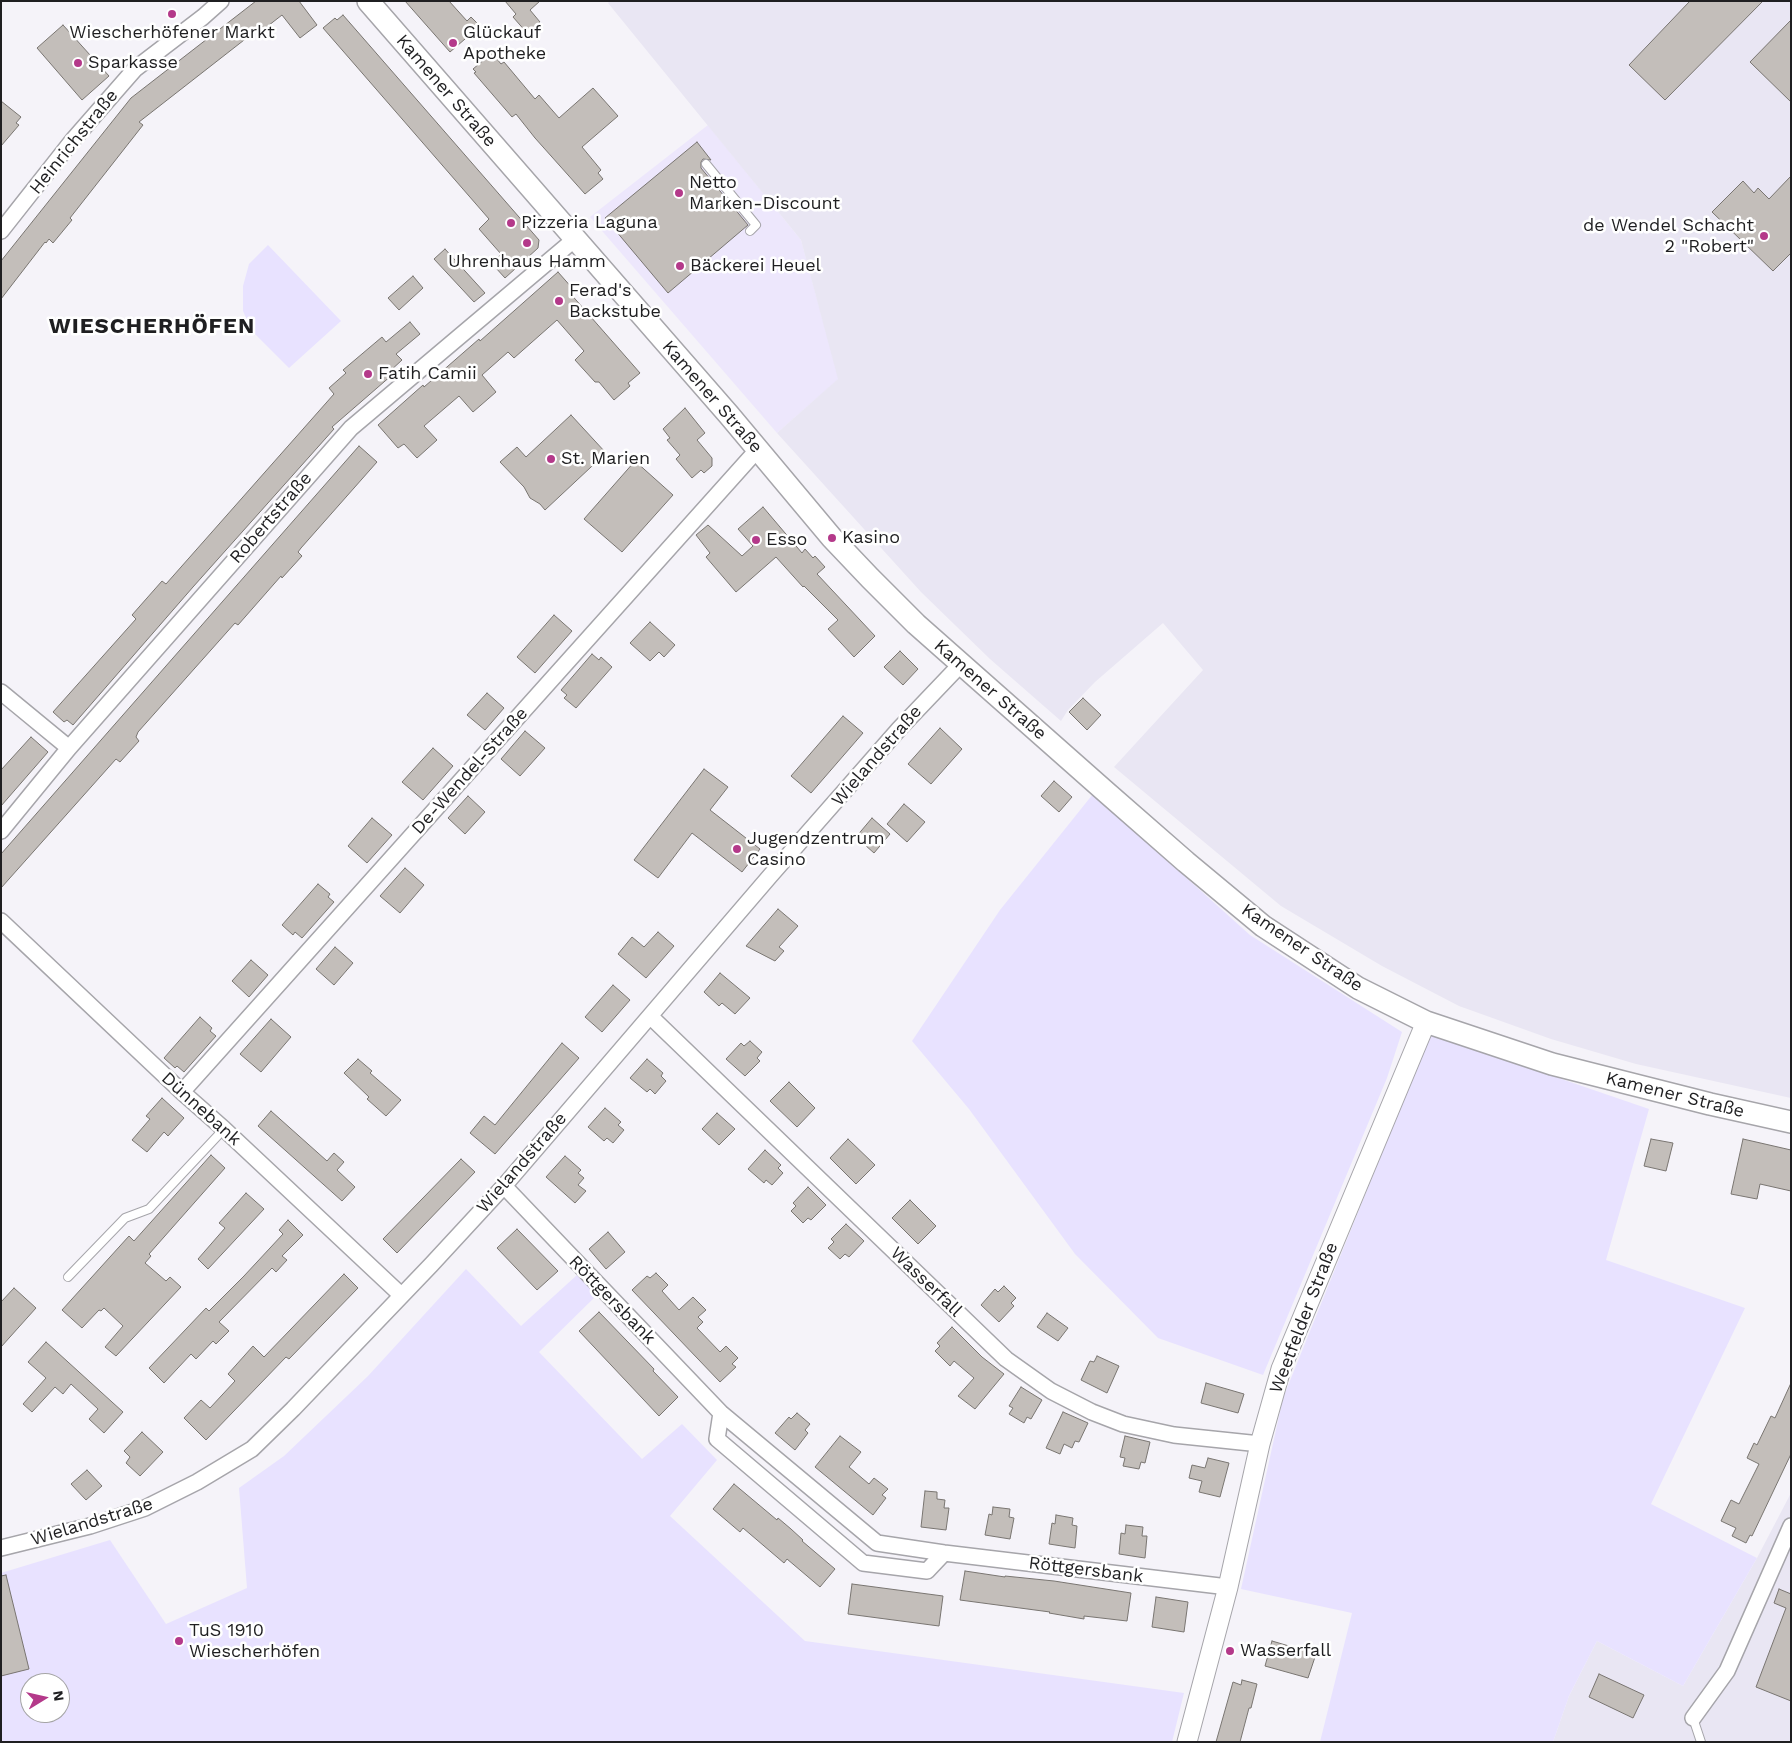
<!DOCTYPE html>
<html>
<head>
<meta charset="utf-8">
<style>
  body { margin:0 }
  #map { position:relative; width:1792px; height:1743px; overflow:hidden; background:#f5f3f9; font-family:"Work Sans",sans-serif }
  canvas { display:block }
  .frame { position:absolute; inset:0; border:2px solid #1f1f21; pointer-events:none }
  .north { position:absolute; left:20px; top:1673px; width:50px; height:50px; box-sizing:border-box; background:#fff; border:1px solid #a5a5a6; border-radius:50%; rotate:81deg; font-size:14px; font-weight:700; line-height:20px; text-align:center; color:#1f1f21 }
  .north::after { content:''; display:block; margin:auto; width:18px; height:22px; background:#b4398a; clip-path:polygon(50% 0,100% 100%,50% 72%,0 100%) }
</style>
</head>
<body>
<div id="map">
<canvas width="1792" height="1743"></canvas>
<div class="frame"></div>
<div class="north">N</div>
</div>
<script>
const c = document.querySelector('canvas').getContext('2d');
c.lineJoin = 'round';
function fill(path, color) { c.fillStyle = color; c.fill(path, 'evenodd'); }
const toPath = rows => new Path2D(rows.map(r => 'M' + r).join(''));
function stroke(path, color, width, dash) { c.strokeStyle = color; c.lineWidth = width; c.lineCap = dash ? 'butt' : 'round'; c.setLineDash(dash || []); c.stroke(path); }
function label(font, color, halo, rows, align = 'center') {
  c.font = font + ' "Work Sans",sans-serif'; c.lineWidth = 5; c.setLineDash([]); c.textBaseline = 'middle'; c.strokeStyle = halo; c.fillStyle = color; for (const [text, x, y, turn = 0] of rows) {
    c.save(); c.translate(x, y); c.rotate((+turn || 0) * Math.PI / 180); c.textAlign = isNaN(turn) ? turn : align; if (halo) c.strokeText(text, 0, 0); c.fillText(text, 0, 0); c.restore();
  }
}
fill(toPath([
  [708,125,801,240,839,379,777,433,590,217]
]), '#ede7fc');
fill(toPath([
  [610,1,1791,1,1791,1098,1636,1064,1551,1039,1459,1006,1382,966,1281,906,1114,767,1203,670,1163,623,1095,682,1068,710,1061,721,990,659,921,592,777,433,838,379,801,240,608,3],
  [1791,1493,1791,1742,1553,1742,1569,1696,1597,1641,1683,1686,1757,1558]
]), '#e9e6f3');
fill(toPath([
  [268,245,341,321,289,368,252,331,243,311,243,286,249,264],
  [1093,794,1250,935,1402,1032,1387,1078,1263,1375,1158,1338,1075,1254,969,1109,912,1041,1000,910],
  [1432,1029,1541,1072,1649,1109,1606,1260,1745,1308,1651,1504,1757,1558,1683,1686,1597,1641,1569,1696,1553,1742,1320,1742,1352,1613,1241,1589,1283,1398],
  [466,1269,521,1326,577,1275,597,1295,539,1352,642,1459,682,1424,717,1460,670,1516,805,1641,1184,1693,1172,1742,1,1742,1,1573,110,1540,166,1624,247,1588,239,1488,284,1456,368,1376],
  [30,1683,60,1683,60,1713,30,1713]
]), '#e8e2ff');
const building = toPath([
  [256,1,299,1,317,25,300,38,282,15,264,29,262,26,139,122,143,125,70,218,72,220,53,243,49,239,46,243,45,242,1,299,1,261,131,98,256,1],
  [405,1,449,1,467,21,471,17,480,26,450,52,405,1],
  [505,1,540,1,530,10,540,22,527,33,513,17,516,14,505,1],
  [1690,1,1763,1,1665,100,1629,65,1690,1],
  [343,15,539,240,538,248,505,278,495,267,502,262,498,257,501,254,479,229,489,219,323,28,335,18,337,20,343,15],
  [1791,20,1791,102,1750,62,1791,20],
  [63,25,109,76,82,100,37,48,63,25],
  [492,53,501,64,504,62,535,99,539,95,559,118,593,88,618,116,582,147,601,170,598,173,603,179,585,194,535,138,516,114,512,117,474,73,476,72,473,69,492,53],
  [1,101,21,117,16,123,19,125,1,146,1,101],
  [697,142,711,160,703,159,701,162,701,168,748,225,668,293,605,218,697,142],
  [1791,176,1791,253,1773,271,1712,212,1743,181,1754,193,1758,188,1769,199,1791,176],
  [445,249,485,293,474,302,434,259,445,249],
  [558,272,573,289,569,292,640,373,628,383,630,386,614,400,599,382,595,382,575,360,584,351,557,320,514,358,508,352,482,375,496,392,473,412,459,396,424,426,437,440,417,458,404,444,398,448,378,425,423,385,424,387,479,339,480,341,558,272],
  [413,276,423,288,399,310,388,298,413,276],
  [410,322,420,334,396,354,402,360,389,372,392,375,332,427,334,429,193,587,73,725,67,720,64,722,53,712,136,619,132,615,162,581,166,584,334,394,329,388,346,373,343,370,382,337,386,342,410,322],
  [685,408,705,433,697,440,712,458,712,466,704,473,701,470,692,478,676,459,680,455,667,440,670,438,663,429,685,408],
  [571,415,606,453,545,510,540,504,530,498,524,487,500,462,517,447,526,457,571,415],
  [359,446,377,462,301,548,298,552,302,556,282,578,281,576,238,625,235,623,138,732,136,737,139,741,120,762,116,759,1,888,1,854,359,446],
  [635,461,673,495,622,552,584,519,635,461],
  [763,507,802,553,805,549,813,558,815,556,825,567,817,574,875,636,854,657,828,629,838,620,804,586,803,587,776,557,736,592,706,557,710,553,696,535,708,525,742,556,753,546,738,529,763,507],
  [554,615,572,631,535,673,517,657,554,615],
  [650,622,675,645,664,657,659,652,650,661,630,643,650,622],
  [900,651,918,669,903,685,884,667,900,651],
  [592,654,599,660,601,657,612,667,576,708,564,698,567,695,561,690,592,654],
  [487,693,504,708,485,730,467,715,487,693],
  [1083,698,1101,715,1087,730,1069,712,1083,698],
  [843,716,863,733,811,793,791,776,843,716],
  [940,728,962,749,931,784,908,764,940,728],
  [525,731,545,748,520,776,501,759,525,731],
  [31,737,48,752,1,806,1,770,31,737],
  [433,748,453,766,423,800,402,782,433,748],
  [704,769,728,787,710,810,760,849,742,872,692,833,658,878,634,860,704,769],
  [1054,781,1072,797,1059,812,1041,796,1054,781],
  [468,796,485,812,465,834,448,818,468,796],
  [904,804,925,822,907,842,887,824,904,804],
  [372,818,392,835,367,863,348,846,372,818],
  [872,818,890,834,874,853,856,837,872,818],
  [405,868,424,885,400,913,380,896,405,868],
  [318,884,330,894,328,897,334,902,302,938,295,932,293,935,282,925,318,884],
  [778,909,798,926,779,947,784,951,775,961,746,946,778,909],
  [658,932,674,946,646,978,618,954,632,937,644,947,658,932],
  [335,947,353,963,334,985,316,969,335,947],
  [251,960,268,975,249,997,232,981,251,960],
  [720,973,750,998,735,1014,722,1003,719,1006,704,992,720,973],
  [613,985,630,1000,602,1032,585,1017,613,985],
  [200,1017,212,1028,210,1031,216,1036,184,1072,177,1066,175,1068,164,1058,200,1017],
  [271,1019,291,1037,261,1072,240,1054,271,1019],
  [750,1041,762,1052,757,1058,760,1061,745,1076,726,1059,741,1043,744,1046,750,1041],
  [562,1043,579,1058,495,1154,470,1133,484,1116,495,1125,562,1043],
  [358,1059,372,1071,370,1073,401,1100,386,1116,367,1099,369,1097,344,1073,358,1059],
  [647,1059,663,1073,661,1076,666,1081,655,1094,650,1089,647,1092,630,1078,647,1059],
  [789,1082,815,1108,797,1127,770,1101,789,1082],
  [162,1098,184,1118,168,1136,164,1132,147,1152,132,1140,150,1119,146,1116,162,1098],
  [605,1108,621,1122,618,1125,624,1130,613,1143,607,1138,604,1141,588,1127,605,1108],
  [271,1111,327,1161,334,1153,344,1162,337,1170,355,1187,342,1201,258,1126,271,1111],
  [717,1113,735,1129,719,1145,702,1129,717,1113],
  [848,1139,875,1165,856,1184,830,1158,848,1139],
  [1651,1139,1673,1143,1666,1171,1644,1166,1651,1139],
  [1743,1139,1791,1150,1791,1191,1760,1184,1757,1199,1731,1194,1743,1139],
  [765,1150,781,1165,778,1168,783,1173,772,1185,766,1180,764,1183,748,1169,765,1150],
  [211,1155,225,1168,149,1254,151,1256,145,1263,166,1281,170,1277,181,1287,116,1356,105,1347,123,1326,104,1308,101,1311,99,1310,82,1328,62,1310,129,1236,134,1241,211,1155],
  [565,1156,581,1170,578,1173,584,1178,578,1185,586,1191,575,1203,546,1177,565,1156],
  [461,1159,475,1172,397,1253,383,1239,461,1159],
  [808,1187,826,1205,811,1220,808,1218,803,1223,791,1211,796,1206,793,1203,808,1187],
  [246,1193,264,1209,208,1269,198,1259,225,1228,219,1223,246,1193],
  [910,1200,936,1226,918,1244,892,1218,910,1200],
  [288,1220,303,1235,282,1256,287,1260,276,1272,272,1268,219,1322,229,1331,216,1344,213,1341,196,1359,191,1354,164,1383,149,1368,206,1308,209,1311,244,1276,283,1234,279,1230,288,1220],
  [846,1224,864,1241,849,1257,845,1254,840,1259,828,1248,834,1242,831,1239,846,1224],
  [517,1229,558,1271,537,1290,497,1248,517,1229],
  [608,1232,625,1252,606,1269,589,1249,608,1232],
  [656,1273,668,1285,662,1291,679,1310,693,1297,706,1310,698,1317,703,1322,697,1328,720,1352,726,1346,738,1358,732,1364,736,1367,720,1382,632,1290,647,1276,650,1278,656,1273],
  [344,1274,358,1288,289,1359,286,1357,206,1440,184,1418,201,1400,210,1408,235,1381,228,1374,253,1346,264,1357,344,1274],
  [1004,1286,1016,1298,1011,1303,1014,1306,999,1322,981,1305,995,1289,998,1292,1004,1286],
  [14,1288,36,1308,1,1347,1,1302,14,1288],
  [599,1312,654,1369,653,1371,678,1397,659,1416,579,1331,599,1312],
  [1047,1313,1068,1328,1058,1341,1037,1327,1047,1313],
  [952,1327,982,1357,1004,1374,975,1409,958,1396,974,1378,954,1361,950,1366,935,1351,940,1346,937,1343,952,1327],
  [46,1342,123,1412,104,1433,89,1419,98,1409,71,1384,63,1394,55,1387,32,1412,23,1404,46,1378,28,1362,46,1342],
  [1097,1356,1119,1366,1107,1393,1081,1380,1090,1361,1094,1362,1097,1356],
  [1206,1383,1244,1394,1238,1413,1201,1403,1206,1383],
  [1791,1383,1791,1454,1752,1536,1750,1535,1746,1543,1732,1536,1736,1528,1721,1521,1731,1500,1739,1504,1759,1464,1747,1458,1754,1443,1757,1445,1771,1416,1775,1418,1791,1383],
  [1021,1387,1042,1400,1031,1419,1027,1417,1024,1423,1009,1414,1013,1408,1009,1406,1021,1387],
  [1063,1412,1088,1423,1079,1442,1075,1441,1072,1448,1064,1444,1060,1454,1046,1448,1063,1412],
  [797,1413,810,1424,805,1430,808,1433,795,1450,775,1433,789,1417,791,1419,797,1413],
  [142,1432,163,1452,140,1476,126,1463,130,1457,124,1451,142,1432],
  [840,1436,861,1452,849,1467,869,1484,874,1478,888,1489,882,1495,886,1498,873,1515,815,1467,840,1436],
  [1125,1436,1150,1442,1145,1463,1141,1462,1139,1469,1123,1466,1125,1458,1120,1457,1125,1436],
  [1208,1458,1229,1463,1220,1497,1199,1492,1202,1481,1189,1478,1192,1465,1205,1468,1208,1458],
  [87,1470,102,1486,86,1500,71,1484,87,1470],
  [734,1484,777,1520,778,1518,791,1529,803,1540,802,1541,835,1569,820,1587,787,1559,784,1563,743,1528,740,1532,713,1509,734,1484],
  [925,1491,937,1492,937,1499,945,1500,944,1508,949,1508,946,1530,921,1527,925,1491],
  [993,1507,1010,1509,1009,1517,1014,1518,1010,1539,985,1535,989,1514,992,1515,993,1507],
  [1056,1515,1073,1518,1072,1525,1077,1526,1075,1548,1049,1544,1052,1523,1055,1524,1056,1515],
  [1126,1525,1143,1527,1142,1536,1147,1536,1145,1558,1119,1554,1121,1533,1125,1534,1126,1525],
  [965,1571,1005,1577,1005,1576,1054,1581,1131,1593,1127,1621,1084,1616,1084,1619,1049,1613,1050,1612,960,1600,965,1571],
  [6,1575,29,1669,1,1676,1,1576,6,1575],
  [852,1584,943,1596,939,1626,848,1614,852,1584],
  [1779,1589,1791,1594,1791,1701,1756,1687,1786,1608,1774,1603,1779,1589],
  [1156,1597,1188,1602,1184,1632,1152,1627,1156,1597],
  [1272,1641,1316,1654,1308,1678,1265,1666,1272,1641],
  [1599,1674,1644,1695,1633,1718,1589,1697,1599,1674],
  [1242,1680,1257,1684,1251,1708,1249,1708,1240,1742,1216,1742,1233,1682,1241,1685,1242,1680]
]);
fill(building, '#c3beba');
stroke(building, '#797571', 1);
const service = toPath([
  [706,164,756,225,750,231],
  [68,1277,125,1218,149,1209,224,1129],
  [1693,1718,1701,1742]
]);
const minor = toPath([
  [1,231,72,141,135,69,203,17,221,1],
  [1,692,69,748],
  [1,831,69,748,351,428,575,239],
  [1,921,182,1092,224,1129,401,1295],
  [650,1016,1006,1359,1051,1391,1092,1412,1123,1424,1174,1435,1260,1444],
  [182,1092,758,449],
  [504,1186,721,1413,877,1543,944,1553,1228,1587],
  [721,1413,717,1439,863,1563,927,1571,944,1553],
  [1,1548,90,1526,145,1508,197,1482,252,1449,293,1409,431,1265,504,1186,770,876,899,729,961,664],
  [1693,1718,1727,1671,1791,1526]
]);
const tertiary = toPath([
  [1187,1742,1228,1587,1260,1444,1281,1369,1426,1022]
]);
const secondary = toPath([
  [368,1,729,415,832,538,870,578,916,624,1106,792,1186,862,1263,926,1358,988,1426,1022,1552,1064,1710,1104,1791,1122]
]);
stroke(service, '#a6a5aa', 10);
stroke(minor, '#a6a5aa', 18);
stroke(tertiary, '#a6a5aa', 21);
stroke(secondary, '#a6a5aa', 24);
stroke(service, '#fff', 8);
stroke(minor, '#fff', 15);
stroke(tertiary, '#fff', 19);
stroke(secondary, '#fff', 21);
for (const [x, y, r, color] of [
  [172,14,5,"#b4398a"],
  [453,43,5,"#b4398a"],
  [78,63,5,"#b4398a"],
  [679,193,5,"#b4398a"],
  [511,223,5,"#b4398a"],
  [1764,236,5,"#b4398a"],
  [527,243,5,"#b4398a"],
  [680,266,5,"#b4398a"],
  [559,301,5,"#b4398a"],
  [368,374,5,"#b4398a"],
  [551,459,5,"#b4398a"],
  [832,538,5,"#b4398a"],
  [756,540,5,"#b4398a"],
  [737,849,5,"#b4398a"],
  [179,1641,5,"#b4398a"],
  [1230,1651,5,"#b4398a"]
]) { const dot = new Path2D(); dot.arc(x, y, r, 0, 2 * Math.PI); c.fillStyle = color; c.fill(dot); stroke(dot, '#fff', 2); }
label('18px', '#1f1f21', '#fff', [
  ["Wiescherhöfener Markt",172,33,"center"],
  ["Glückauf",463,33],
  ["Apotheke",463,54],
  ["Sparkasse",88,63],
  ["Netto",689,183],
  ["Marken-Discount",689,204],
  ["Pizzeria Laguna",521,223],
  ["de Wendel Schacht",1754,226,"right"],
  ["2 \"Robert\"",1754,247,"right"],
  ["Uhrenhaus Hamm",527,262,"center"],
  ["Bäckerei Heuel",690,266],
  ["Ferad's",569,291],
  ["Backstube",569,312],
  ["Fatih Camii",378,374],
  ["St. Marien",561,459],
  ["Kasino",842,538],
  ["Esso",766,540],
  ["Jugendzentrum",747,839],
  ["Casino",747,860],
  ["TuS 1910",189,1631],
  ["Wiescherhöfen",189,1652],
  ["Wasserfall",1240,1651]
], 'left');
label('18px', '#1f1f21', '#fff', [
  ["Kamener Straße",446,91,49],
  ["Heinrichstraße",74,142,-51],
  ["Kamener Straße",712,397,49],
  ["Robertstraße",271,518,-49],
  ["Kamener Straße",990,690,41],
  ["Wielandstraße",877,756,-49],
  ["De-Wendel-Straße",470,771,-48],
  ["Kamener Straße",1302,948,34],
  ["Kamener Straße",1675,1095,14],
  ["Dünnebank",201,1109,42],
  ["Wielandstraße",522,1163,-49],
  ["Wasserfall",926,1282,44],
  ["Röttgersbank",612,1300,46],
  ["Weetfelder Straße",1304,1318,-69],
  ["Wielandstraße",92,1522,-17],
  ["Röttgersbank",1086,1570,7]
]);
c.letterSpacing = '1px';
label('bold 22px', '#1f1f21', '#fff', [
  ["WIESCHERHÖFEN",152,327]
]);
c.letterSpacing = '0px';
</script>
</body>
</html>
